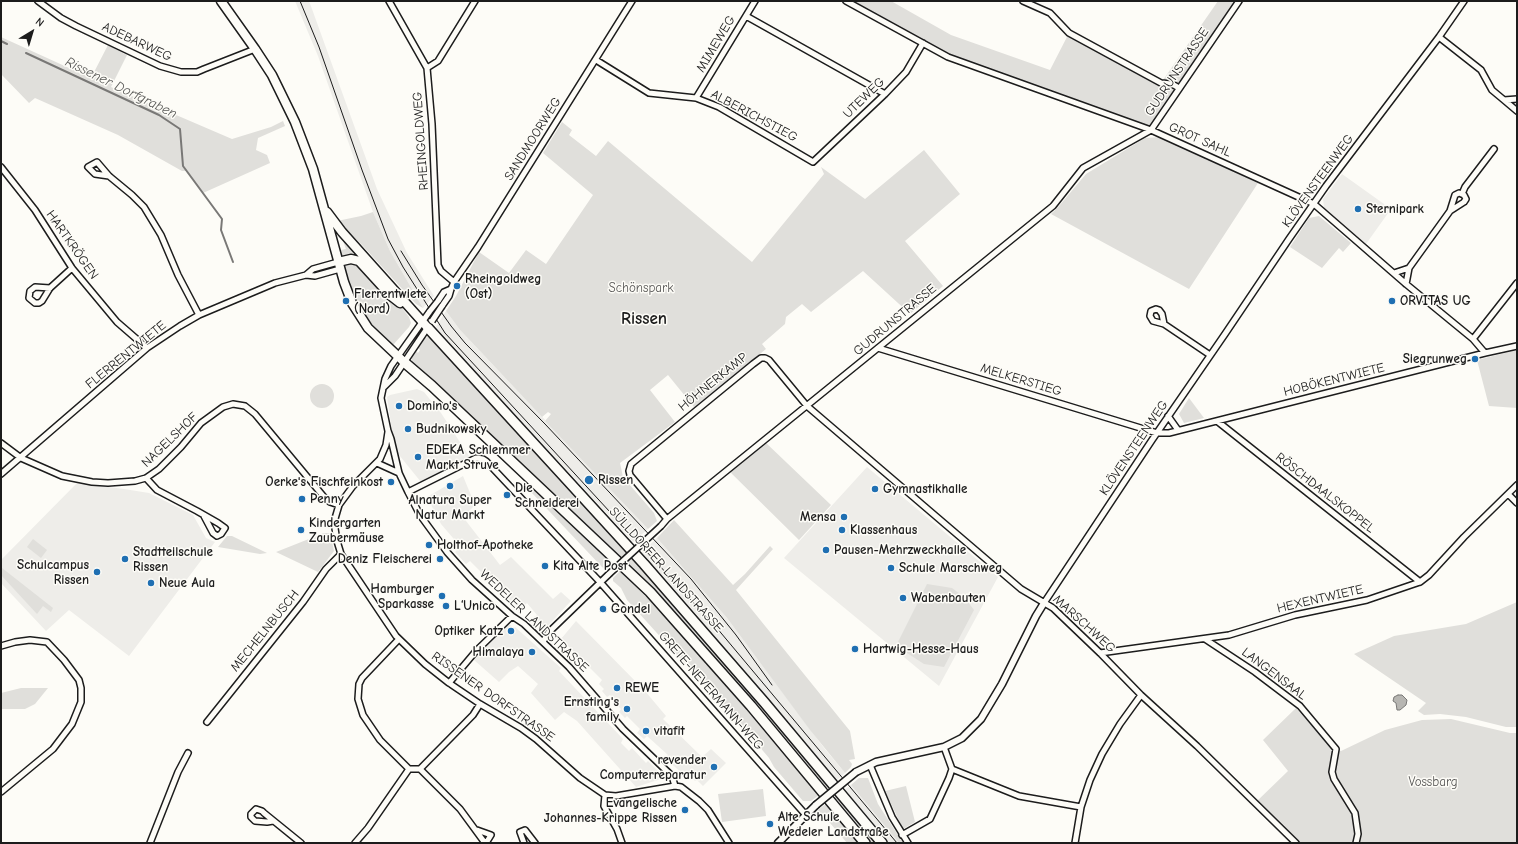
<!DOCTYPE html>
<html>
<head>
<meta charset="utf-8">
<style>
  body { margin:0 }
  #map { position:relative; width:1518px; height:844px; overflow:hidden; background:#fdfcf7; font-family:"Comic Neue",sans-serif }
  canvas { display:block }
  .frame { position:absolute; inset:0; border:2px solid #1c1c1c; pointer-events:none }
  .north { position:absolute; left:12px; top:12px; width:40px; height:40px; -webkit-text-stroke:3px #fdfcf7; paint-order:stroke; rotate:38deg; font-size:11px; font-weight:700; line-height:16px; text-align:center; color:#1c1c1c }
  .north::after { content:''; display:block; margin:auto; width:14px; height:18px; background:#1c1c1c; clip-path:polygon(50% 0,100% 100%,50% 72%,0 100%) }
</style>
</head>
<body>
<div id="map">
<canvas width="1518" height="844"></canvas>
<div class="frame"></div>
<div class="north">N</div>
</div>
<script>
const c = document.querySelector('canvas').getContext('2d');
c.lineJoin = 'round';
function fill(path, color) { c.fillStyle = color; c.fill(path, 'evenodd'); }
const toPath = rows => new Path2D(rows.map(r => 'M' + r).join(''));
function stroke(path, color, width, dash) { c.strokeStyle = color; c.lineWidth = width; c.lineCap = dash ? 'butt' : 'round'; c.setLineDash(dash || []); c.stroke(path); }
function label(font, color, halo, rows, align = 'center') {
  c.font = font + ' "Comic Neue",sans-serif'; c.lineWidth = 3; c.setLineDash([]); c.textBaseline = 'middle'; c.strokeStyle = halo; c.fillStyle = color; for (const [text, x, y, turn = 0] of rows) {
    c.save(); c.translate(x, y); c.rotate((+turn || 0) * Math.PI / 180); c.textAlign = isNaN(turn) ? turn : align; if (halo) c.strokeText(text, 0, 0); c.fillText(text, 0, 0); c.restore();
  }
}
fill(toPath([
  [295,1,309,1,312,9,377,189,407,253,434,296,423,308,390,251,373,212,318,56],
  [1342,174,1391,209,1366,244,1324,208,1323,199],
  [446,311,460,330,479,350,648,529,633,542,468,363,436,327],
  [417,389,424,392,441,413,469,456,468,458,421,482,395,450,387,397,390,395],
  [867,467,998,577,939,686,784,558],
  [463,476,475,505,463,517,500,565,511,557,553,599,561,592,571,601,542,632,530,620,537,615,527,603,519,611,506,600,511,595,496,580,493,579,489,583,480,574,481,572,470,561,466,564,455,552,460,547,459,545,441,524,427,497],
  [77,483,124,489,149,493,193,515,206,538,215,542,129,656,69,610,46,631,1,583,1,560],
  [657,538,727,618,824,748,845,773,835,782,702,624,698,616,642,552],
  [576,621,645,691,666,716,663,719,702,757,711,749,726,763,703,786,697,780,695,781,687,772,684,775,665,758,668,755,647,736,644,739,637,733,640,729,627,716,625,718,619,712,621,709,616,704,617,703,610,695,607,697,602,691,604,689,599,684,602,680,561,639],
  [509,624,514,628,515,627,561,668,559,671,623,739,621,743,629,751,632,748,646,763,648,761,657,770,661,777,658,780,636,787,577,721,564,712,555,720,531,693,538,684,518,666,509,672,499,682,474,660,481,650],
  [851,785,899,843,888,843,843,791]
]), '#eeede9');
fill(toPath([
  [846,1,891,1,951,35,1050,70,1069,33,1161,83,1218,1,1239,1,1151,130,948,57],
  [1,37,91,78,108,45,127,55,111,87,232,139,271,127,283,121,285,126,258,138,256,150,267,155,270,163,203,193,186,171,182,171,118,135,35,98,29,103,1,74],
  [562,122,572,130,569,135,596,156,608,141,752,262,824,174,821,167,865,199,924,150,960,194,905,241,943,286,910,314,863,271,811,312,802,304,786,317,785,324,762,344,766,349,694,407,668,375,650,390,675,422,620,463,623,477,654,513,657,521,648,529,545,421,551,414,548,412,542,417,479,350,460,330,446,311,456,296,479,252,509,273,526,250,546,264,593,195,543,153],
  [1161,137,1258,183,1189,289,1051,214,1059,206,1086,174,1145,138],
  [373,212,390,251,423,308,416,304,362,245,337,221,361,216],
  [1319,216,1351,243,1343,252,1339,248,1322,268,1290,247,1309,218],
  [344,239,358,257,343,258,341,250,346,249,343,241],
  [356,262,390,298,402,308,409,317,411,323,409,327,393,345,367,319,356,300,344,268,347,263],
  [428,337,434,340,578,495,687,619,828,787,825,790,706,650,412,362,412,357,416,351,418,353,420,350,418,348,424,338],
  [1517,350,1517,408,1489,406,1477,360],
  '310 396a12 12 0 1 1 24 0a12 12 0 1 1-24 0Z',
  [1189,398,1204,418,1184,423,1179,414],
  [764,441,831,505,799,540,728,470],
  [535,489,613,562,605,569,602,567,531,492],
  [674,520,733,585,745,574,770,546,773,549,736,590,850,731,855,759,849,760,852,764,851,767,845,773,810,730,727,618,657,538],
  [324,533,330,533,334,551,318,572,276,552],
  [227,536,232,536,267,553,260,554,218,547],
  [33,539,47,550,41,558,27,547],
  [2,568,53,608,51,612,43,606,37,614,1,575],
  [620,571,649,600,722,680,819,795,811,801,803,801,774,767,769,758,753,739,627,600,621,588,613,581,613,578],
  [927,584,952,588,964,597,974,610,944,667,924,664,907,653,898,642],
  [1517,602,1517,727,1506,727,1466,717,1440,714,1424,715,1418,711,1426,703,1354,654,1394,636,1466,624],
  [21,688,48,688,35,704,25,709,1,709,1,693],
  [1296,708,1331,748,1341,751,1385,730,1422,720,1451,719,1510,733,1517,733,1517,843,1301,843,1255,803,1288,771,1263,740],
  [859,778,868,778,878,804,903,843,899,843,851,785],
  [906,786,915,822,903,829,885,791],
  [763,789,766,816,722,822,718,794],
  [836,796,875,843,870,843,833,798],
  [827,803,860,843,847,843,825,817,821,813,814,813]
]), '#e0dfdb');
const water = toPath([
  [1398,695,1402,695,1407,700,1406,705,1400,710,1397,710,1396,703,1393,701,1394,697,1398,695]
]);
fill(water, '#b7b6b2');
stroke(water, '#797876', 1);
stroke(toPath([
  [1,41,7,44],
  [26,53,159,115,180,129,183,166,222,219,221,230,233,262]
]), '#797876', 2);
const minor = toPath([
  [38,1,61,18,76,26,160,66,181,72,197,72,204,69,255,49],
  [389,1,427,68,432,124,438,265,441,271,454,282],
  [846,1,948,57,1151,130,1314,204,1406,284,1473,339,1485,353],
  [1023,1,1050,13,1069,33,1161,83,1172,84,1179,88],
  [746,16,885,94],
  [1439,37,1481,70,1492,90,1504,100],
  [596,60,649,93,696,98,719,107,813,162,885,94,906,72,923,43],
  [427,68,438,61,475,1],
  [696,98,755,1],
  [1517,99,1504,100,1517,111],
  [1,167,35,210,72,268,117,322,147,348],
  [109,176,95,174,88,167,97,162,109,176,132,195,144,207,161,235,178,275,199,315],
  [1462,194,1465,187,1494,149],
  [1394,273,1409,268],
  [306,275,313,269,338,262],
  [1406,284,1409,268,1450,211,1464,202,1466,199,1464,195,1459,193,1455,195,1450,211],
  [50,288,35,287,30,291,29,298,35,303,39,303,42,301,50,288,72,268],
  [438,301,444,292,451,289],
  [442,306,449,296,451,289,454,282,478,247,632,1],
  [430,311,391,366,385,379,381,398,388,431,391,439,399,473,408,492,420,515,447,552,472,580,512,616,524,624,569,667,623,729,672,776,675,786],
  [1164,324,1162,314,1159,310,1156,309,1151,311,1150,316,1153,321,1164,324,1210,355],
  [1473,339,1517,283],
  [878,348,1157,433,1169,433,1485,353,1517,346],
  [384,387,395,376,428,327],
  [1168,416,1178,430],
  [1217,421,1420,582],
  [388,432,386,445,380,459,353,486,339,505,334,522,337,541,341,554,396,636,425,664,449,683,480,704,521,728,536,739,580,778,605,795],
  [1,443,21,458,62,476,92,482,108,483,135,481,146,478,159,469,181,447,201,423,223,407,233,404,245,406,255,414,324,497,330,502,339,505],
  [377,463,399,473],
  [1,474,147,348,180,326,199,315,275,283,306,275,315,276,340,269],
  [146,478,157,490,197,511,218,523,225,528,221,534,217,536,213,533,204,516],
  [408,492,476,458,483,459,486,461,600,582,805,814],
  [1508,494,1517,503],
  [667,519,630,475,629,471,631,464,753,364,761,358,765,358,769,360,807,406,1021,589,1053,608,1100,653,1141,695,1197,746,1296,843],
  [661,526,667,519,1053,206,1083,168,1151,130,1239,1],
  [1044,603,1152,440,1225,334,1289,239,1326,186,1439,37,1464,1],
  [399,639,362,678,359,684,358,699,363,715,380,740,409,769],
  [1205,639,1255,672,1300,706,1336,749,1332,772,1334,779,1355,813,1358,834,1356,843],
  [543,642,548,633,609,574],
  [1,646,15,642,30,640,47,642,64,660,79,680,81,688,81,702,72,724,53,749,1,792],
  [1100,653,1229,635,1295,615,1367,600,1420,582,1429,575,1464,537,1517,485],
  [449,683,476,651,512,616],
  [207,722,303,602,326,569,341,554],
  [870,765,892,817,908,843],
  [409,769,420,769,473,715,480,704],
  [420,769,460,809,485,843],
  [952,769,1019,796,1081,807],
  [605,795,616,796,675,786,681,787,699,801,708,810,729,843],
  [605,795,604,806,617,829,622,843],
  [273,821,267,822,255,821,251,817,251,814,256,809,262,811,264,813,301,843],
  [477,830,491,835,486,843],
  [902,835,930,819,949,778,952,769,944,747],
  [150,843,178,772,188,753],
  [355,843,368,828,409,769],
  [524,843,520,832,525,830,535,843],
  [1075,843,1081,807,1090,780,1102,754,1120,724,1141,695]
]);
const tertiary = toPath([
  [856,772,876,762,944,747,962,738,981,719,1002,684,1036,616,1044,603],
  [778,843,816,805]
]);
const primary = toPath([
  [221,1,255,49,272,75,295,122,313,169,344,282,352,303,368,328,404,362],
  [327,212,342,232,428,328],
  [338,262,351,259,359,261,391,296,400,303]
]);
const trunk = toPath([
  [428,328,644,564,764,702,882,843],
  [404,362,432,386,650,592,751,706,865,843]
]);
stroke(minor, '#1c1c1c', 8);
stroke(tertiary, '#1c1c1c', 9);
stroke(primary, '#1c1c1c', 11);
stroke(trunk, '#1c1c1c', 12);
stroke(minor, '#fdfcf7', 5);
stroke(tertiary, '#fdfcf7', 6);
stroke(primary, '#fdfcf7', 8);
stroke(trunk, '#fdfcf7', 9);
stroke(toPath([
  [300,1,319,47,362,170,388,239,403,267,445,333,716,627,897,843],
  [401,251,422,285,451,326,465,343,545,424,691,579,736,635,772,685]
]), '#1c1c1c', 1);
const minorBridge = toPath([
  [430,311,438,301],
  [432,321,442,306],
  [609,574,661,526]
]);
const tertiaryBridge = toPath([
  [816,805,856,772]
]);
stroke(minorBridge, '#1c1c1c', 8, []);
stroke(tertiaryBridge, '#1c1c1c', 9, []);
stroke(minorBridge, '#fdfcf7', 5);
stroke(tertiaryBridge, '#fdfcf7', 6);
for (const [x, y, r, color] of [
  [1358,209,4,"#1f6fb2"],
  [457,286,4,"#1f6fb2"],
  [346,301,4,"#1f6fb2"],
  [1392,301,4,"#1f6fb2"],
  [1475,359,4,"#1f6fb2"],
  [399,406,4,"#1f6fb2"],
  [408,429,4,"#1f6fb2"],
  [418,457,4,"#1f6fb2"],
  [589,480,5,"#1f6fb2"],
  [391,482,4,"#1f6fb2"],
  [450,486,4,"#1f6fb2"],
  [875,489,4,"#1f6fb2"],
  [507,495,4,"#1f6fb2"],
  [302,499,4,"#1f6fb2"],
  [844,517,4,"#1f6fb2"],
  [301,530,4,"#1f6fb2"],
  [842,530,4,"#1f6fb2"],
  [429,545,4,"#1f6fb2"],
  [826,550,4,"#1f6fb2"],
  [125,559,4,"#1f6fb2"],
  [440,559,4,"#1f6fb2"],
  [545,566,4,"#1f6fb2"],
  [891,568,4,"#1f6fb2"],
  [97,572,4,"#1f6fb2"],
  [151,583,4,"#1f6fb2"],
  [442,596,4,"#1f6fb2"],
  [903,598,4,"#1f6fb2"],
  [446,606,4,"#1f6fb2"],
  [603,609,4,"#1f6fb2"],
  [511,631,4,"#1f6fb2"],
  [855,649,4,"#1f6fb2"],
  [532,652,4,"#1f6fb2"],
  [617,688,4,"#1f6fb2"],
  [627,709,4,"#1f6fb2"],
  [646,731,4,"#1f6fb2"],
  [714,767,4,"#1f6fb2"],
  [685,810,4,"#1f6fb2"],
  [770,824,4,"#1f6fb2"]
]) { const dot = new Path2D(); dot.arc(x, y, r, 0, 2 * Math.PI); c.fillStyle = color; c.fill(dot); stroke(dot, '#fdfcf7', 1.5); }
label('13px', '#1c1c1c', '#fdfcf7', [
  ["ADEBARWEG",137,42,25],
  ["MIMEWEG",716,44,-59],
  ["GUDRUNSTRASSE",1177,72,-56],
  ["UTEWEG",864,98,-44],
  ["ALBERICHSTIEG",754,116,28],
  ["SANDMOORWEG",533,139,-58],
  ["GROT SAHL",1200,140,24],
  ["RHEINGOLDWEG",421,141,-94],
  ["KLÖVENSTEENWEG",1318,181,-54],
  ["HARTKRÖGEN",72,245,55],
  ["GUDRUNSTRASSE",895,320,-40],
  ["FLERRENTWIETE",126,355,-39],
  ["MELKERSTIEG",1021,380,17],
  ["HOBÖKENTWIETE",1334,380,-14],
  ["HÖHNERKAMP",713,382,-39],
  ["NAGELSHOF",170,440,-44],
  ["KLÖVENSTEENWEG",1134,448,-56],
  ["RÖSCHDAALSKOPPEL",1325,493,38],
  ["SÜLLDORFER LANDSTRASSE",666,570,48],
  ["HEXENTWIETE",1320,599,-13],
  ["WEDELER LANDSTRASSE",534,621,43],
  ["MARSCHWEG",1084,624,42],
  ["MECHELNBUSCH",265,631,-51],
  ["LANGENSAAL",1274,674,37],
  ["GRETE-NEVERMANN-WEG",711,691,49],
  ["RISSENER DORFSTRASSE",493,697,35]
]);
label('bold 13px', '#1c1c1c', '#fdfcf7', [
  ["Sternipark",1366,209],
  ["Rheingoldweg",465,279],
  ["(Ost)",465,294],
  ["Flerrentwiete",354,294],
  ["(Nord)",354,309],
  ["ORVITAS UG",1400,301],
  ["Siegrunweg",1467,359,"right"],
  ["Domino's",407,406],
  ["Budnikowsky",416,429],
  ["EDEKA Schlemmer",426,450],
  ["Markt Struve",426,465],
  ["Rissen",598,480],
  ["Oerke's Fischfeinkost",383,482,"right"],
  ["Die",515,488],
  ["Schneiderei",515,503],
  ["Gymnastikhalle",883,489],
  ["Penny",310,499],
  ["Alnatura Super",450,500,"center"],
  ["Natur Markt",450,515,"center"],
  ["Mensa",836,517,"right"],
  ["Kindergarten",309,523],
  ["Zaubermäuse",309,538],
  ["Klassenhaus",850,530],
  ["Holthof-Apotheke",437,545],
  ["Pausen-Mehrzweckhalle",834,550],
  ["Stadtteilschule",133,552],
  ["Rissen",133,567],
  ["Deniz Fleischerei",432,559,"right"],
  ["Schulcampus",89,565,"right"],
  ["Rissen",89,580,"right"],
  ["Kita Alte Post",553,566],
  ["Schule Marschweg",899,568],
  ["Neue Aula",159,583],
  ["Hamburger",434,589,"right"],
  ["Sparkasse",434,604,"right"],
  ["Wabenbauten",911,598],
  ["L‘Unico",454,606],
  ["Gondel",611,609],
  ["Optiker Katz",503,631,"right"],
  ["Hartwig-Hesse-Haus",863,649],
  ["Himalaya",524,652,"right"],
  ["REWE",625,688],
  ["Ernsting's",619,702,"right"],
  ["family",619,717,"right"],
  ["vitafit",654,731],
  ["revender",706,760,"right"],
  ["Computerreparatur",706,775,"right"],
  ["Evangelische",677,803,"right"],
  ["Johannes-Krippe Rissen",677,818,"right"],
  ["Alte Schule",778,817],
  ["Wedeler Landstraße",778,832]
], 'left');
label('13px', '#575655', '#fdfcf7', [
  ["Schönspark",641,288],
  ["Vossbarg",1433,782]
]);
label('italic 14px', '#5a5a58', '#fdfcf7', [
  ["Rissener Dorfgraben",121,88,26]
]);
label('bold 17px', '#1c1c1c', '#fdfcf7', [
  ["Rissen",644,319]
]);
</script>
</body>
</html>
